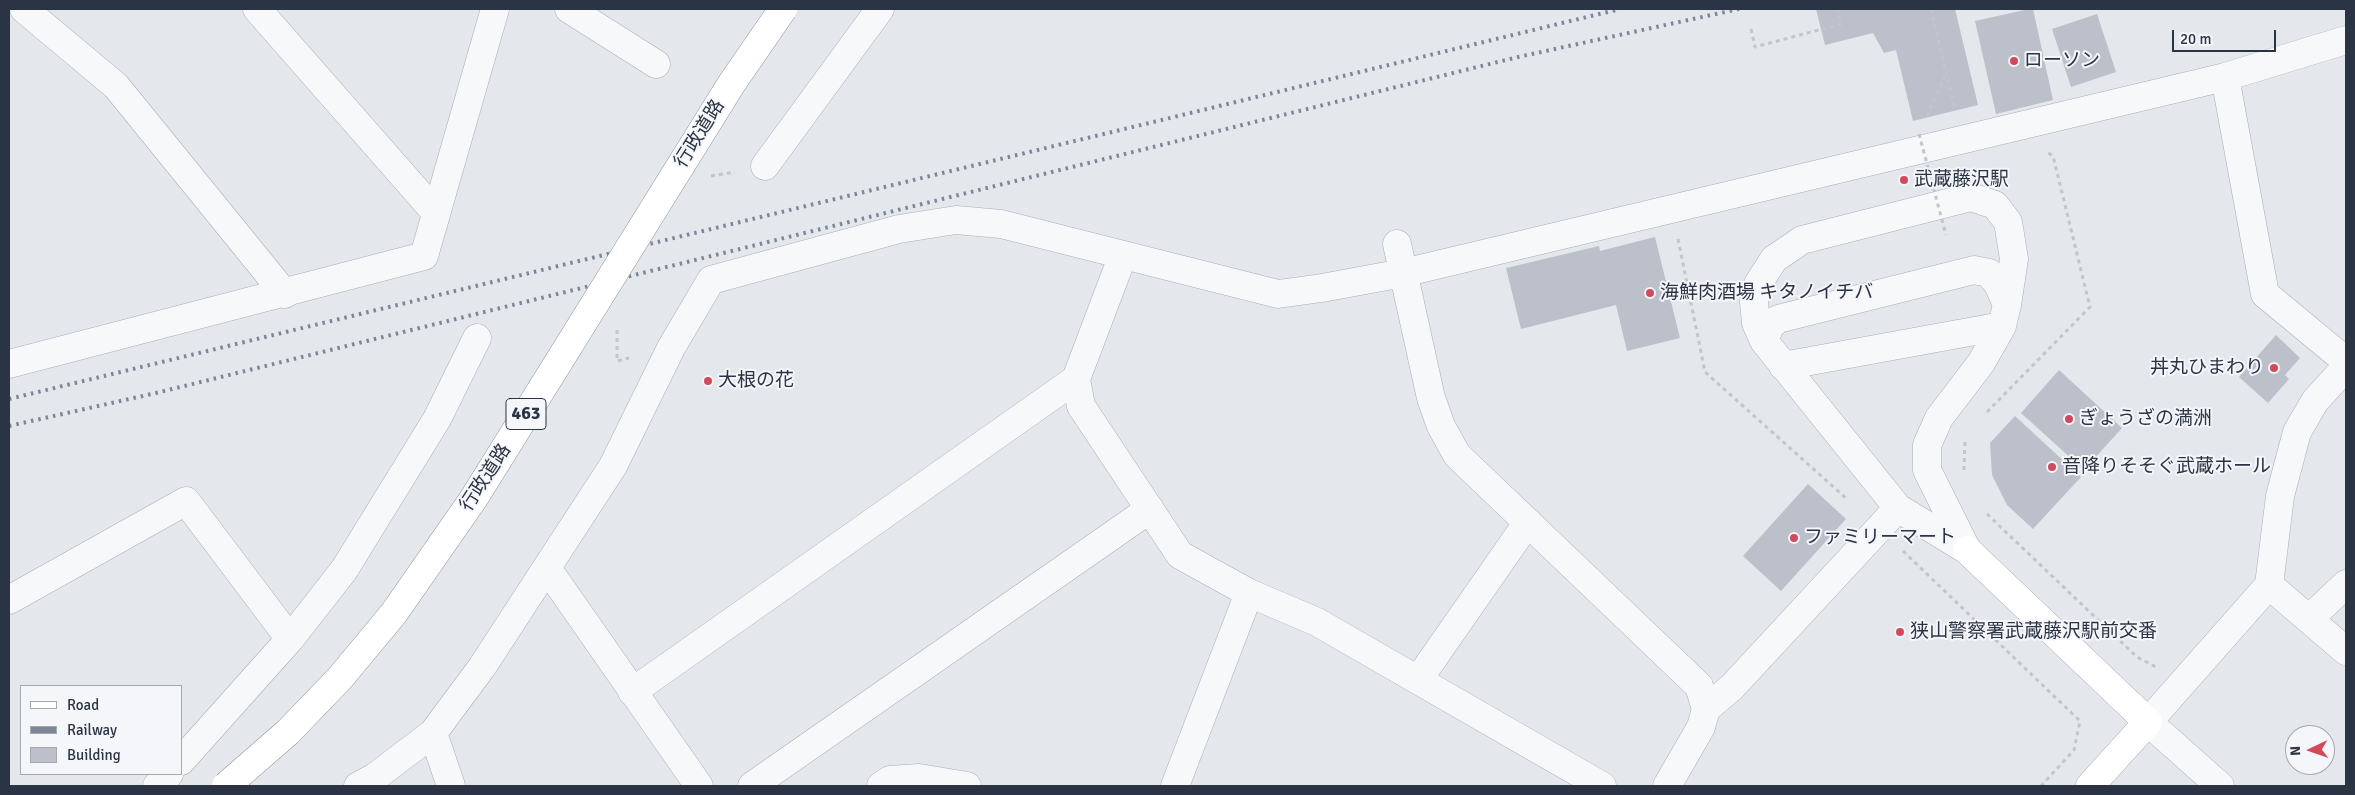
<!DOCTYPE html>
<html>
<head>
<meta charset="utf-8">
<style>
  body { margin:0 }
  #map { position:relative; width:2355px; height:795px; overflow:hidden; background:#e4e7ec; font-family:Signika,sans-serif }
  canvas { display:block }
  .frame { position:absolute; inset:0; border:10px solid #2b3445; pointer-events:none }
  .legend { position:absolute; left:20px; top:685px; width:162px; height:90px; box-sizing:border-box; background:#f4f6f9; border:1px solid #a4a8b1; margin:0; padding:6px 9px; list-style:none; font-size:15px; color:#2b3445 }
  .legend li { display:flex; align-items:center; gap:10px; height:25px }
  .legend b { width:25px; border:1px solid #a4a8b1 }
  .north { position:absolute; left:2285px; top:725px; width:50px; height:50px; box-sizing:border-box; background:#f4f6f9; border:1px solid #a4a8b1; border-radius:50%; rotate:267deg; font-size:14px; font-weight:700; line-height:20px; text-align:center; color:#2b3445 }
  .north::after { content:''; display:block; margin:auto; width:18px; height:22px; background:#d1495b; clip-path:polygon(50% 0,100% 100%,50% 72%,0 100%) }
  .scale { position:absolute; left:2172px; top:30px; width:104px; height:22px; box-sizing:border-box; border:2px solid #2b3445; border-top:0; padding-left:6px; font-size:15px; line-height:18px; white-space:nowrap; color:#2b3445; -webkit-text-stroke:4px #f4f6f9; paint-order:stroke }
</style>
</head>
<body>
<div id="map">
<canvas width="2355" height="795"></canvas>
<div class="frame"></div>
<ul class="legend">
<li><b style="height:6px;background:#fff"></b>Road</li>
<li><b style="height:6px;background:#7d8696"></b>Railway</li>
<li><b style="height:14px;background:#bbc0ca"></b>Building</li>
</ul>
<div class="north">N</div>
<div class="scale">20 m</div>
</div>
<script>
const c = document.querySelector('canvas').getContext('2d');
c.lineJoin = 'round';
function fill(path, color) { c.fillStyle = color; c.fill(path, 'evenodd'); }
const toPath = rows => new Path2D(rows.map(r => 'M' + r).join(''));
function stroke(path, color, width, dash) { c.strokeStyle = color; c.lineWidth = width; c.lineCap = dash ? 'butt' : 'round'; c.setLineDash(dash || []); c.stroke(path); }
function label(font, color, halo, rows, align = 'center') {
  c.font = font + ' Signika,"Noto Sans JP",sans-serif'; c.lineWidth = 4; c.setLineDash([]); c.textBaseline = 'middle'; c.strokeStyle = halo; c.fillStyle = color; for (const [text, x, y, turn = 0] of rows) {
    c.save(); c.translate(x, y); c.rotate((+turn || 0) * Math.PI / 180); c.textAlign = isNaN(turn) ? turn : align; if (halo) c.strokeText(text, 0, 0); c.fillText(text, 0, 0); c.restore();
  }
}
fill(toPath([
  [1816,9,1955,9,1978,105,1913,121,1896,50,1884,53,1873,33,1825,45],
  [2029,9,2033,9,2053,100,1996,114,1975,21],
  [2097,14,2116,72,2071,87,2052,29],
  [1655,237,1680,338,1627,351,1616,305,1521,329,1506,268,1599,246,1600,251],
  [2276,335,2300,358,2285,375,2289,379,2268,403,2239,377],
  [2059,370,2122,428,2084,470,2021,413],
  [2015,416,2081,477,2033,529,2007,505,1992,475,1990,443],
  [1808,484,1846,519,1781,591,1743,556]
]), '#bbc0ca');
const minor = toPath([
  [24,9,116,86,285,294],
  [257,9,436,213],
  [569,9,656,64],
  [2346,40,2225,77,2265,294,2346,361],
  [765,166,880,9],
  [1971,197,1995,205,2008,222,2014,259,2007,305,2002,326,1981,363,1939,418,1927,445,1927,470,1967,550,1898,508,1764,341,1756,323,1754,302,1758,284,1774,259,1802,240,1971,197],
  [1397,244,1431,398,1441,426,1457,455,1699,686,1706,709,1701,727,1667,786],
  [1123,255,1076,379,1081,406,1180,555,1249,593,1317,622,1602,786],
  [1764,341,1770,326,1778,319,1974,270,1989,273,1999,286,2007,305],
  [9,364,424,256,495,9],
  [1783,366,2002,326],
  [547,568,699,786],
  [2269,585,2346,651],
  [9,600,186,501,290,639],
  [2309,619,2346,584],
  [1418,680,1528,522],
  [632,692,1076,379],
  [1706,709,1732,687,1898,508],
  [433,733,451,786],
  [181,761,290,639,344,570,437,419,477,338],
  [157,786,169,774],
  [358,786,375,777,433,733,482,667,613,466,671,348,711,280,899,229,956,220,1001,224,1278,294,1322,288,1403,273,2225,77],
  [752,786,1150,509],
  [881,786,890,780,919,778,967,786],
  [1175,786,1249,593],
  [2220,786,2148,722,2269,585,2280,496,2297,432,2315,401,2346,367]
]);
const major = toPath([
  [1967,550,2148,722,2090,786]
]);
stroke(minor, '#a9aeb7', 29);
stroke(major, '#a3abb8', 29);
stroke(toPath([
  [1931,9,1955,110],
  [1751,29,1755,47,1841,24,1837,9],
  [1927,116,1945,76],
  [711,176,735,172],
  [1678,239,1705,372,1847,499],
  [617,330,617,361,629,358],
  [1987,412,2090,307,2053,156,2047,152],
  [1964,470,1965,442],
  [1987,514,2137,657,2156,667],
  [1903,551,2080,721,2074,750,2041,786]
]), '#c2c5cb', 3, [4, 4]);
stroke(minor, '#f7f8fa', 28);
stroke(major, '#fff', 28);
stroke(toPath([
  [9,399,1620,9],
  [9,426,156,393,1518,57,1739,9]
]), '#7d8696', 4, [2.5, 5]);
const highwayBridge = toPath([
  [226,786,288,732,340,678,394,613,474,498,732,83,783,9]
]);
stroke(highwayBridge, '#8b94a3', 29, []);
stroke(toPath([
  [1919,134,1946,235]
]), '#c2c5cb', 3, [4, 4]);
stroke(highwayBridge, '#fff', 28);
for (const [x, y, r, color] of [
  [2014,61,5,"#d1495b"],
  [1904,180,5,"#d1495b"],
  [1650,293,5,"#d1495b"],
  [2274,368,5,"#d1495b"],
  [708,381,5,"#d1495b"],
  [2069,419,5,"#d1495b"],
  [2052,467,5,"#d1495b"],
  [1794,538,5,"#d1495b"],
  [1900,632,5,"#d1495b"]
]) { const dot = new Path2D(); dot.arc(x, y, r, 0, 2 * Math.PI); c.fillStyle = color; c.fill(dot); stroke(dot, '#f4f6f9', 2); }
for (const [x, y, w] of [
  [526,414,40]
]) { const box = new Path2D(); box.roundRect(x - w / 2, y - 15.5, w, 31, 4); c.fillStyle = '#f4f6f9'; c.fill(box); stroke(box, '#2b3445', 1); }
label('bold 18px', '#2b3445', null, [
  ["463",526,414]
]);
label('19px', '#2b3445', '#f4f6f9', [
  ["ローソン",2024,61],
  ["武蔵藤沢駅",1914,180],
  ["海鮮肉酒場 キタノイチバ",1660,293],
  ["丼丸ひまわり",2264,368,"right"],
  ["大根の花",718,381],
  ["ぎょうざの満洲",2079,419],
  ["音降りそそぐ武蔵ホール",2062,467],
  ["ファミリーマート",1804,538],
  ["狭山警察署武蔵藤沢駅前交番",1910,632]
], 'left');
label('19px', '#2b3445', '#f4f6f9', [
  ["行政道路",700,134,-58],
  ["行政道路",486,478,-57]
]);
</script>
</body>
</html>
